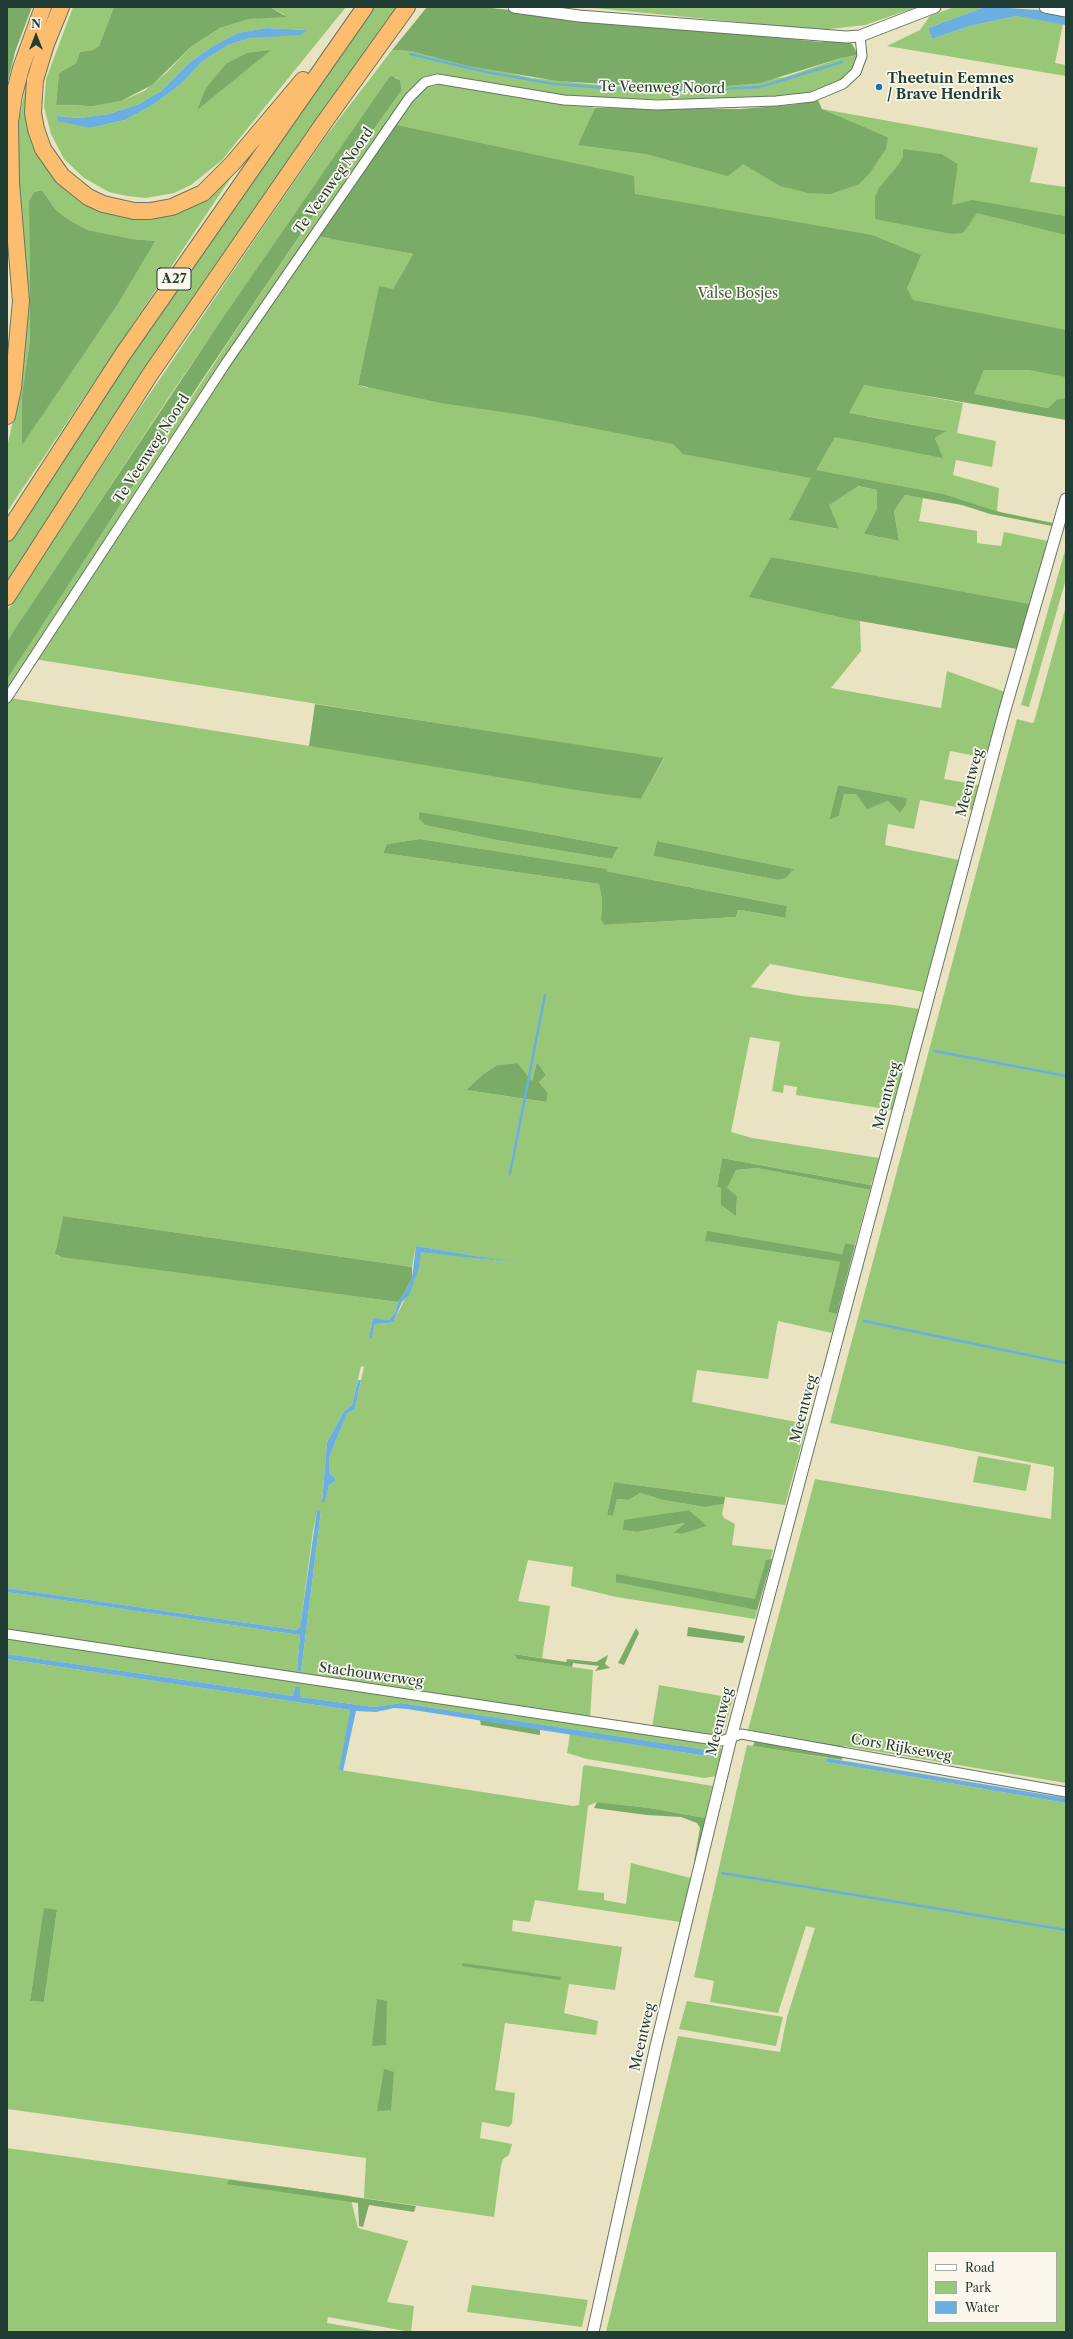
<!DOCTYPE html>
<html>
<head>
<meta charset="utf-8">
<style>
  body { margin:0 }
  #map { position:relative; width:1073px; height:2339px; overflow:hidden; background:#e9e3c1; font-family:"Libre Caslon Text",serif }
  canvas { display:block }
  .frame { position:absolute; inset:0; border:8px solid #1f3d34; pointer-events:none }
  .legend { position:absolute; left:927px; top:2251px; width:130px; height:72px; box-sizing:border-box; background:#fbf7ec; border:1px solid #a3ada2; margin:0; padding:5px 7px; list-style:none; font-size:12px; color:#1f3d34 }
  .legend li { display:flex; align-items:center; gap:8px; height:20px }
  .legend b { width:20px; border:1px solid #a3ada2 }
  .north { position:absolute; left:16px; top:16px; width:40px; height:40px; -webkit-text-stroke:3px #fbf7ec; paint-order:stroke; rotate:0deg; font-size:11px; font-weight:700; line-height:16px; text-align:center; color:#1f3d34 }
  .north::after { content:''; display:block; margin:auto; width:14px; height:18px; background:#1f3d34; clip-path:polygon(50% 0,100% 100%,50% 72%,0 100%) }
</style>
</head>
<body>
<div id="map">
<canvas width="1073" height="2339"></canvas>
<div class="frame"></div>
<ul class="legend">
<li><b style="height:5px;background:#fff"></b>Road</li>
<li><b style="height:11px;background:#98c877"></b>Park</li>
<li><b style="height:11px;background:#6bafe0"></b>Water</li>
</ul>
<div class="north">N</div>
</div>
<script>
const c = document.querySelector('canvas').getContext('2d');
c.lineJoin = 'round';
function fill(path, color) { c.fillStyle = color; c.fill(path, 'evenodd'); }
const toPath = rows => new Path2D(rows.map(r => 'M' + r).join(''));
function stroke(path, color, width, dash) { c.strokeStyle = color; c.lineWidth = width; c.lineCap = dash ? 'butt' : 'round'; c.setLineDash(dash || []); c.stroke(path); }
function label(font, color, halo, rows, align = 'center') {
  c.font = font + ' "Libre Caslon Text",serif'; c.lineWidth = 3.5; c.setLineDash([]); c.textBaseline = 'middle'; c.strokeStyle = halo; c.fillStyle = color; for (const [text, x, y, turn = 0] of rows) {
    c.save(); c.translate(x, y); c.rotate((+turn || 0) * Math.PI / 180); c.textAlign = isNaN(turn) ? turn : align; if (halo) c.strokeText(text, 0, 0); c.fillText(text, 0, 0); c.restore();
  }
}
fill(toPath([
  [73,7,114,7,99,46,93,50,80,52,76,63,59,73,56,105,80,106,121,101,144,91,166,73,192,46,220,28,249,19,285,15,270,7,346,7,222,160,191,185,174,193,146,198,127,196,109,192,84,178,64,159,51,134,44,107,46,79],
  [267,28,306,30,250,38,228,45,203,61,181,84,153,105,125,120,90,128,58,116,80,118,109,114,139,104,161,91,190,62,213,46,238,33],
  [372,7,400,7,7,586,7,543,201,249],
  [584,7,917,7,865,25,820,30],
  [954,7,993,7,982,8,928,28,932,39,970,26,1016,16,1063,24,1055,63,1066,65,1066,76,887,46,920,30,930,16],
  [392,50,411,51,532,78,609,86,652,87,714,87,785,77,841,58,858,55,856,64,844,78,816,93,795,96,686,100,607,98,557,96,426,78,419,81,407,93,7,695,7,679,42,624,237,329,338,179,402,90,400,80,396,77,389,77,175,388,7,642,7,611,136,414,266,223,326,136],
  [28,75,39,151,124,214,218,188,234,173,7,512,7,447,17,403,18,144,19,120],
  [42,190,56,210,69,220,88,230,133,239,154,241,118,304,22,444,22,395,30,339,29,201,34,192],
  [439,82,595,108,589,122,796,120,841,122,887,140,888,137,822,109,1038,148,1030,182,1066,187,1066,216,991,204,985,209,1066,218,1066,398,1057,399,1048,408,973,394,984,370,957,385,939,370,939,355,904,355,883,388,963,403,957,433,996,441,992,467,956,460,953,475,999,488,997,511,944,494,831,473,823,487,808,484,790,520,838,529,828,505,857,486,877,490,877,508,864,534,899,541,894,511,905,495,923,498,919,521,977,531,977,543,1001,546,1004,532,1048,541,1030,604,771,557,750,597,860,621,861,651,831,688,941,708,947,671,1005,692,986,758,950,751,944,779,979,785,972,810,920,800,914,829,888,824,885,845,959,860,923,992,770,964,751,987,801,996,894,1005,919,1009,892,1110,796,1095,797,1087,784,1085,783,1093,772,1091,780,1042,750,1037,731,1132,752,1138,879,1158,871,1185,722,1158,717,1187,722,1188,721,1205,736,1215,737,1196,726,1189,735,1170,757,1168,870,1190,855,1245,845,1243,842,1254,707,1232,706,1241,840,1262,828,1312,837,1314,832,1333,778,1321,768,1379,697,1370,692,1402,807,1424,785,1505,614,1482,607,1515,613,1516,617,1499,629,1500,640,1493,663,1500,705,1507,724,1504,722,1514,724,1518,735,1524,732,1545,773,1550,755,1619,616,1597,571,1586,573,1567,528,1560,518,1601,550,1606,542,1658,514,1654,517,1659,593,1670,590,1718,7,1630,7,1592,300,1635,297,1671,301,1672,321,1511,317,1511,313,1531,300,1629,296,1630,7,1588,7,702,10,698,641,799,664,759,34,659,224,369,316,236,330,239,411,131,549,164,553,159,393,124,412,98,428,85],
  [913,151,942,154,958,164,957,170],
  [349,242,420,253,411,296,396,284,413,254],
  [379,287,391,289,368,388,358,385],
  [867,416,945,431,935,438,942,457,852,440],
  [838,785,907,798,906,805,900,813,888,801,867,808,856,794,844,794,839,816,829,820],
  [419,813,532,831,618,847,612,859,496,840,425,825,419,819],
  [420,839,606,869,606,871,787,906,784,918,741,910,738,910,736,917,604,925,601,920,602,900,599,884,383,853,387,844],
  [657,841,794,869,786,878,778,880,653,856],
  [537,1062,546,1075,539,1082,548,1093,545,1102,466,1090,482,1075,497,1065,518,1063,532,1081],
  [63,1216,412,1267,416,1246,514,1263,421,1251,415,1279,394,1321,390,1323,375,1324,372,1338,369,1338,373,1319,389,1320,395,1313,398,1302,57,1256,56,1249],
  [361,1366,364,1367,355,1409,347,1412,329,1458,329,1473,335,1478,335,1481,329,1485,325,1502,322,1502,327,1442,344,1411,352,1405],
  [689,1510,706,1526,682,1534,673,1533,686,1523,637,1532,624,1530,624,1521],
  [1066,547,1066,579,1029,707,1021,705],
  [1066,606,1066,1783,748,1730,815,1479,1051,1519,1054,1467,830,1423,1017,719,1032,723,1034,722],
  [978,1456,1031,1465,1026,1491,973,1482],
  [7,1637,677,1738,714,1745,720,1747,723,1752,717,1776,704,1778,587,1759,567,1753,570,1734,712,1757,713,1751,401,1703,374,1707,300,1697,300,1687,295,1687,293,1696,7,1654],
  [7,1659,350,1710,340,1770,573,1806,579,1805,583,1767,585,1765,713,1786,705,1818,649,1808,597,1802,588,1806,578,1890,604,1893,604,1900,626,1904,631,1863,691,1878,680,1922,535,1900,530,1922,513,1920,512,1931,622,1947,615,1990,569,1984,564,2013,598,2021,596,2035,505,2023,495,2090,515,2093,512,2123,509,2127,482,2122,480,2138,512,2144,509,2155,503,2159,501,2165,494,2217,364,2198,366,2158,7,2109],
  [57,1910,44,2002,30,2001,37,1957],
  [659,1685,733,1698,723,1736,652,1728],
  [747,1745,827,1758,826,1762,1066,1803,1066,2332,606,2332,678,2036,780,2052,787,2017,815,1928,806,1926,778,2013,710,2002,714,1981,694,1977],
  [928,2252,1056,2252,1056,2322,928,2322],
  [687,2001,783,2017,776,2046,679,2029],
  [7,2148,350,2196,358,2228,408,2241,387,2302,414,2306,411,2332,328,2317,327,2323,379,2332,7,2332],
  [472,2285,588,2300,582,2327,467,2312]
]), '#98c877');
fill(toPath([
  [7,7,32,7,15,52,7,85],
  [114,7,270,7,287,17,249,19,220,28,192,46,152,85,121,101,92,106,56,105,59,73,76,63,80,52,93,50,99,46],
  [427,7,481,7,820,42,847,41,852,44,858,55,841,58,760,83,714,87,652,87,557,81,468,66,411,51,392,50],
  [271,50,197,110,206,88,226,64,247,53],
  [392,76,400,80,402,90,338,179,200,383,7,679,7,642,15,629,222,319,389,77],
  [818,100,822,109,888,137,886,149,869,174,859,184,831,194,808,193,780,186,743,164,728,176,646,154,578,145,595,108,740,109,792,105],
  [393,124,634,176,635,194,872,235,921,255,907,288,913,300,1066,330,1066,377,1029,370,984,370,974,394,1048,408,1057,399,1066,398,1066,420,864,385,849,413,946,431,935,438,943,458,835,437,816,470,944,494,1000,512,1053,523,1052,526,990,514,962,505,905,495,894,511,899,541,864,534,877,508,877,490,858,486,829,505,839,529,789,520,811,478,683,454,673,444,530,416,441,403,358,385,379,286,393,289,413,254,316,236],
  [903,149,942,154,958,164,952,205,972,200,1066,216,1066,235,977,213,963,233,952,234,875,219,875,197,879,188,899,164,903,157],
  [42,190,56,210,69,220,88,230,133,239,155,241,118,304,22,445,22,395,30,339,29,201,34,192],
  [771,557,894,579,1030,604,1017,649,849,619,749,597],
  [315,704,521,736,664,758,641,799,583,791,309,746],
  [838,785,907,798,906,805,900,813,888,801,867,809,856,794,844,794,839,816,829,820],
  [419,812,532,831,618,847,612,859,496,840,425,825,419,819],
  [420,839,607,869,606,871,787,906,785,918,741,910,738,910,736,917,604,925,601,920,602,900,599,884,383,853,387,844],
  [657,841,794,869,786,878,778,880,653,856],
  [537,1062,546,1075,539,1082,548,1093,546,1102,466,1090,482,1075,497,1065,518,1063,532,1081],
  [722,1158,771,1167,871,1185,870,1190,757,1168,736,1170,727,1188,737,1196,736,1216,721,1205,721,1188,717,1187],
  [63,1216,412,1267,412,1278,405,1292,398,1302,61,1257,55,1254],
  [707,1231,842,1254,845,1243,855,1245,837,1314,828,1312,840,1262,705,1241],
  [614,1482,725,1497,724,1504,705,1507,663,1500,640,1493,629,1500,617,1499,613,1516,607,1515],
  [689,1510,707,1526,682,1534,673,1533,685,1523,637,1532,623,1530,624,1520],
  [772,1559,757,1610,616,1582,616,1574,755,1599,766,1560],
  [688,1627,745,1636,743,1643,687,1636],
  [636,1628,639,1633,624,1665,618,1663],
  [514,1654,566,1662,567,1659,596,1662,608,1655,605,1664,610,1668,595,1671,599,1666,573,1663,572,1667,517,1659],
  [480,1720,540,1729,540,1735,481,1725],
  [758,1732,844,1746,842,1760,753,1746],
  [597,1802,649,1808,705,1818,709,1804,712,1803,697,1864,694,1862,700,1828,697,1823,681,1817,647,1815,594,1808],
  [44,1908,57,1910,44,2002,30,2001],
  [462,1963,561,1977,560,1980,462,1966],
  [377,1999,387,2001,386,2045,372,2046],
  [384,2069,394,2072,391,2110,377,2111],
  [229,2180,293,2188,416,2206,414,2212,369,2205,363,2227,359,2226,358,2203,227,2184]
]), '#7aac68');
fill(toPath([
  [993,7,1038,10,1066,16,1066,25,1016,16,970,26,932,39,928,28,982,8],
  [266,28,306,30,301,35,250,38,228,45,203,61,181,84,153,105,125,120,90,128,58,121,57,116,80,118,109,114,139,104,161,91,190,62,213,46,238,33],
  [416,1246,517,1263,421,1252,419,1268,409,1295,402,1302,394,1321,390,1323,375,1324,372,1338,369,1338,373,1318,389,1320,395,1313,398,1302,405,1292,412,1278],
  [358,1380,361,1380,355,1409,347,1413,329,1458,329,1473,335,1478,335,1481,329,1485,325,1502,322,1502,327,1442,344,1411,352,1405],
  [317,1510,321,1511,301,1672,297,1671,300,1635,7,1592,7,1588,296,1630,300,1628],
  [7,1654,293,1696,295,1687,300,1687,300,1697,374,1707,401,1703,714,1751,713,1757,407,1709,394,1708,376,1712,356,1711,343,1771,339,1770,350,1710,7,1659],
  [827,1758,1066,1798,1066,1803,826,1762]
]), '#6bafe0');
stroke(toPath([
  [410,54,486,72,554,84,621,89,699,90,760,87,842,62],
  [935,1051,1066,1076],
  [510,1174,545,995],
  [864,1321,1066,1363],
  [722,1873,1066,1930]
]), '#6bafe0', 2.5);
const minor = toPath([
  [7,698,226,363,409,98,425,82,438,79,564,100,657,105,776,101,812,97,843,84,856,72,862,56,860,36],
  [7,1634,721,1741,741,1734,1066,1792]
]);
const tertiary = toPath([
  [514,7,579,16,846,37,860,36,935,7],
  [1045,7,1066,11],
  [593,2332,656,2046,731,1738,1004,713,1066,499]
]);
const motorway = toPath([
  [61,7,46,44,35,80,33,113,36,129,43,149,62,176,88,197,103,204,134,211,150,211,172,207,203,193,233,163,303,80],
  [7,416,13,388,21,301,11,183,10,122,14,95,21,68,43,7],
  [7,533,123,354,365,7],
  [7,597,151,373,323,124,407,7]
]);
stroke(minor, '#667765', 11);
stroke(tertiary, '#667765', 13);
stroke(motorway, '#667765', 18);
stroke(minor, '#fff', 9);
stroke(tertiary, '#fff', 11);
stroke(motorway, '#fcbd6f', 16);
for (const [x, y, r, color] of [
  [879,87,4,"#1f6fb2"]
]) { const dot = new Path2D(); dot.arc(x, y, r, 0, 2 * Math.PI); c.fillStyle = color; c.fill(dot); stroke(dot, '#fbf7ec', 1.5); }
for (const [x, y, w] of [
  [174,279,34]
]) { const box = new Path2D(); box.roundRect(x - w / 2, y - 11, w, 22, 3); c.fillStyle = '#fbf7ec'; c.fill(box); stroke(box, '#1f3d34', 1); }
label('bold 13px', '#1f3d34', null, [
  ["A27",174,279]
]);
label('bold 14px', '#1f3d34', '#fbf7ec', [
  ["Theetuin Eemnes",887,79],
  ["/ Brave Hendrik",887,95]
], 'left');
label('14px', '#1f3d34', '#fbf7ec', [
  ["Te Veenweg Noord",662,88,1],
  ["Te Veenweg Noord",334,181,-55],
  ["Te Veenweg Noord",152,449,-57],
  ["Meentweg",970,783,-75],
  ["Meentweg",887,1096,-75],
  ["Meentweg",804,1409,-75],
  ["Stachouwerweg",371,1675,8],
  ["Meentweg",720,1722,-76],
  ["Cors Rijkseweg",901,1748,10],
  ["Meentweg",643,2037,-77]
]);
label('14px', '#3d6045', '#fbf7ec', [
  ["Valse Bosjes",738,294]
]);
</script>
</body>
</html>
